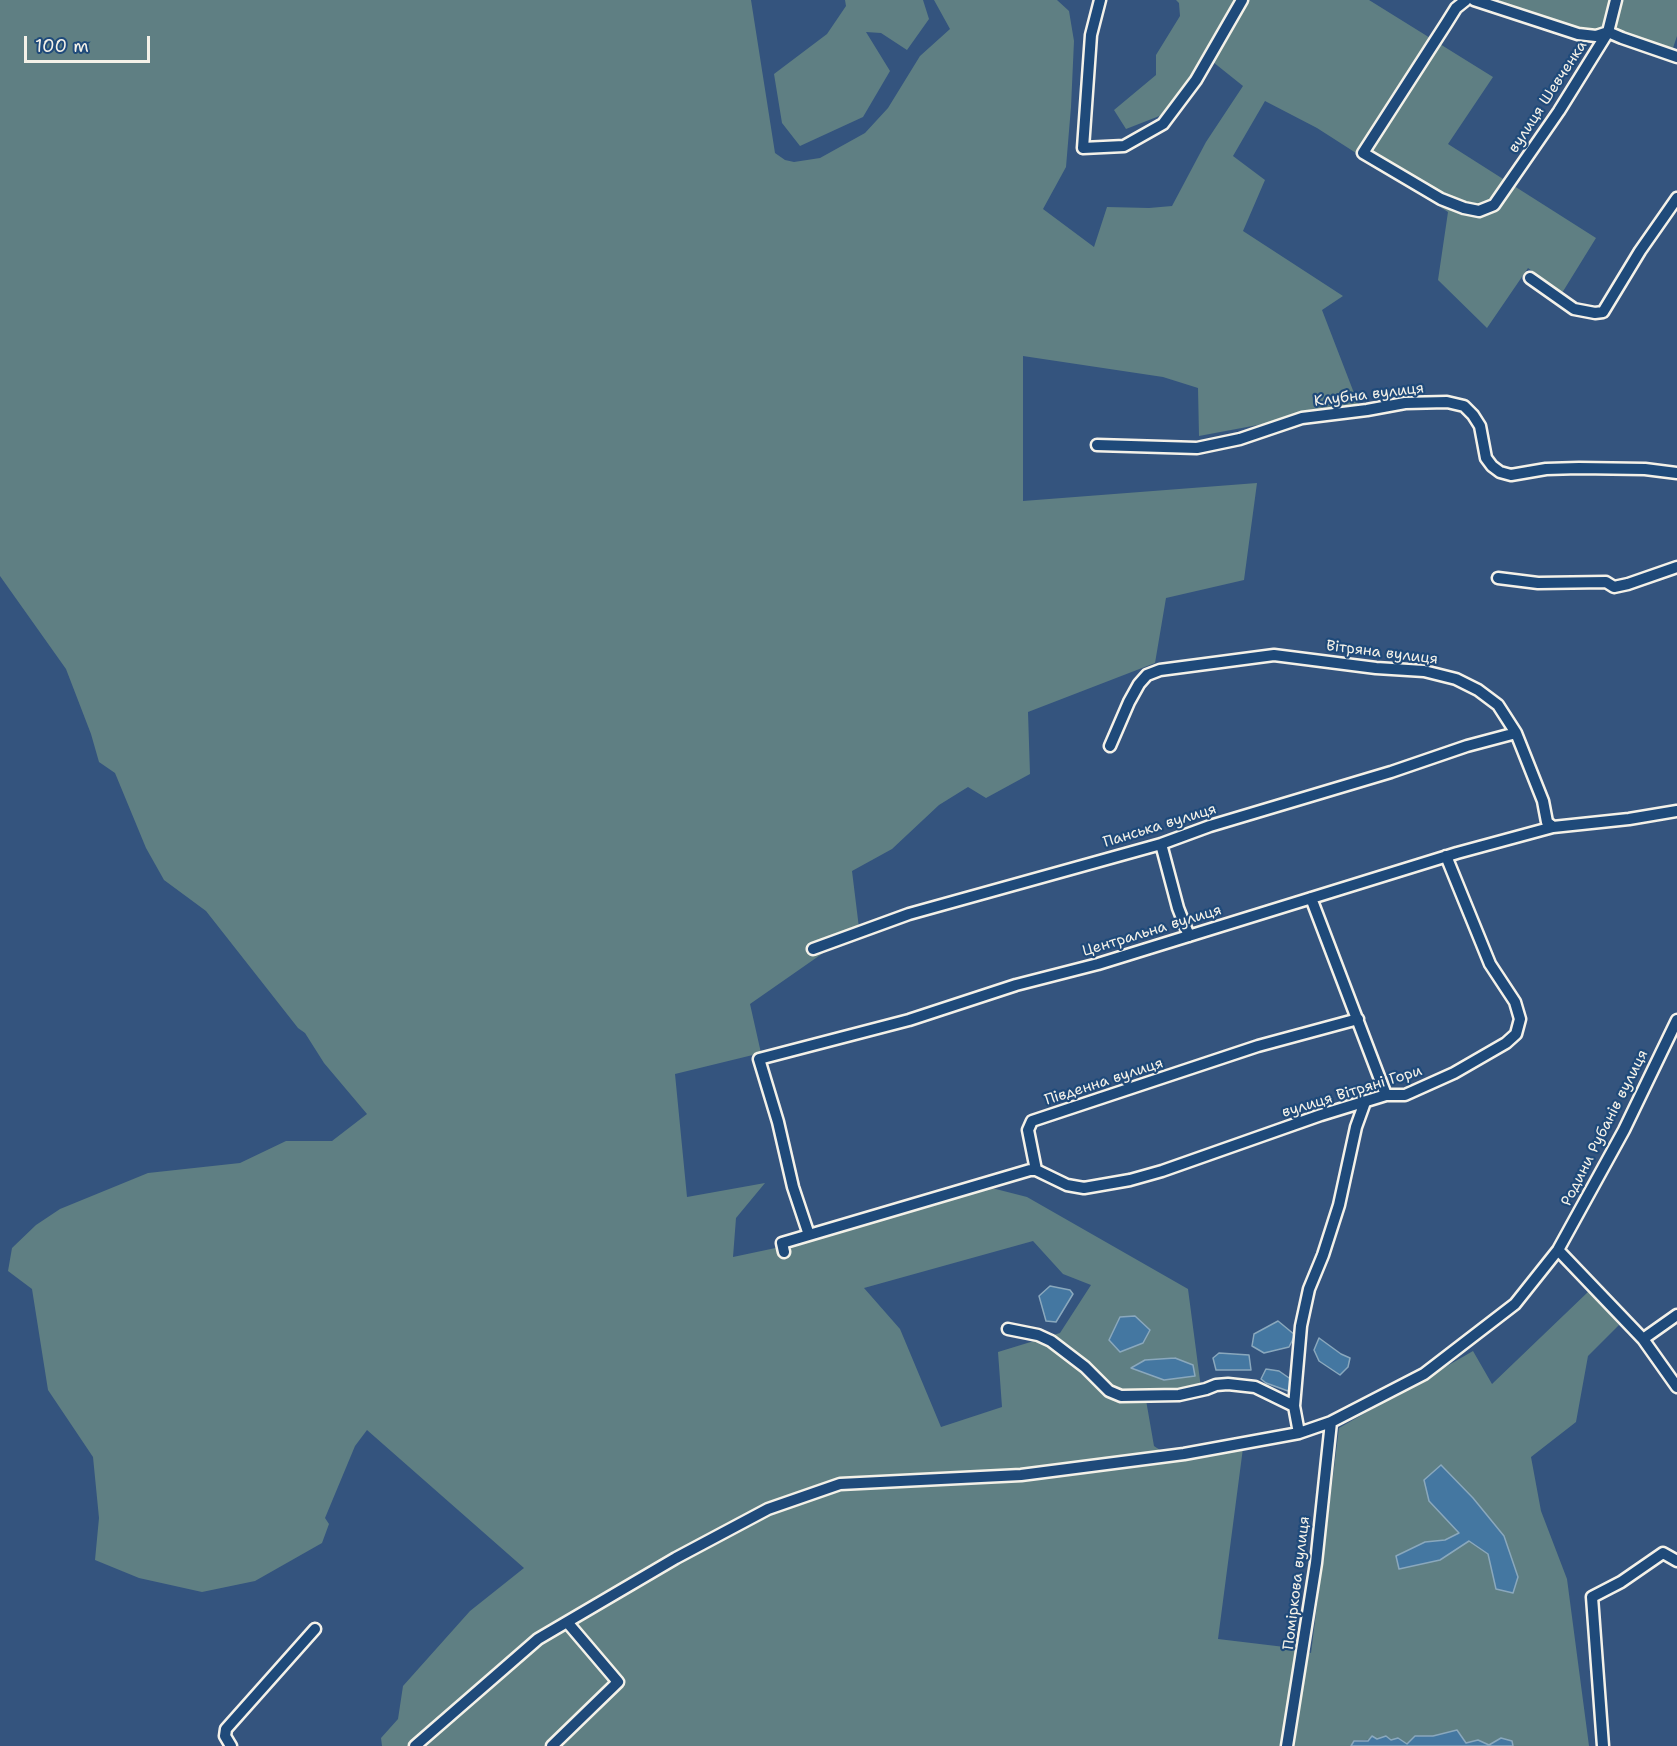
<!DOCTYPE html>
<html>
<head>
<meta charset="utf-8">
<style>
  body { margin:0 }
  #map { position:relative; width:1677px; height:1746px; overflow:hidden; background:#34547e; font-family:"Shantell Sans",sans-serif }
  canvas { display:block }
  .scale { position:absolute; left:24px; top:36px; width:126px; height:27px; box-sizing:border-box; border:3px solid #f4f1e8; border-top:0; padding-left:8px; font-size:18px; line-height:21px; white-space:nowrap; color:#f4f1e8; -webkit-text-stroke:4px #1f4a7a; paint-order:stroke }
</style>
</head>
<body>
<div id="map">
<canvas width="1677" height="1746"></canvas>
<div class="scale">100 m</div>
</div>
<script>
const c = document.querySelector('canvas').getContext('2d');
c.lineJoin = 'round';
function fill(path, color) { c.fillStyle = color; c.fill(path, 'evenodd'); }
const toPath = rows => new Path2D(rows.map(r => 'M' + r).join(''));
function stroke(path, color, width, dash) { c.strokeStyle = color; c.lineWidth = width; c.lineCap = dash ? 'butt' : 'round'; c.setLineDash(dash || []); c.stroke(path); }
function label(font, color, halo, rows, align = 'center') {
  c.font = font + ' "Shantell Sans",sans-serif'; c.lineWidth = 4.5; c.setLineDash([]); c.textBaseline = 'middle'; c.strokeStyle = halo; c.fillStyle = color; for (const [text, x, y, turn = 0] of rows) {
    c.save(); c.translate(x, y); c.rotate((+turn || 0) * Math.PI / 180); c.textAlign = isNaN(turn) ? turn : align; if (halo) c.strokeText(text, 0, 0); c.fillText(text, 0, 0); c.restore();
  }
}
fill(toPath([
  [0,0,751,0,775,153,785,160,794,162,820,158,865,133,888,108,920,56,950,29,934,0,1057,0,1069,11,1074,41,1071,107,1066,167,1043,209,1094,247,1107,207,1149,208,1172,206,1206,142,1243,86,1203,54,1179,99,1167,113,1126,129,1114,110,1156,75,1156,55,1180,16,1179,3,1176,0,1369,0,1493,77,1448,144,1596,238,1562,293,1528,268,1487,328,1438,280,1448,212,1317,128,1265,101,1233,156,1265,180,1243,231,1343,296,1322,310,1359,406,1199,436,1198,388,1163,377,1023,356,1023,501,1257,483,1244,580,1166,598,1155,663,1028,712,1030,774,986,798,968,787,939,805,892,849,852,871,859,928,750,1004,761,1053,675,1074,687,1197,765,1183,736,1218,733,1257,818,1239,984,1186,1027,1197,1188,1289,1201,1388,1146,1400,1154,1446,1169,1456,1243,1448,1218,1639,1293,1648,1311,1653,1339,1428,1473,1351,1492,1384,1589,1291,1619,1325,1588,1356,1576,1422,1531,1457,1541,1511,1567,1579,1589,1746,1513,1746,1512,1741,1489,1746,1478,1740,1466,1743,1457,1730,1433,1736,1415,1736,1407,1744,1377,1739,1354,1741,1351,1746,382,1746,381,1738,398,1719,403,1686,470,1611,524,1568,367,1430,355,1446,325,1518,329,1524,322,1543,255,1581,202,1592,139,1578,95,1560,99,1518,93,1457,48,1390,32,1289,8,1271,12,1248,36,1225,60,1209,148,1173,240,1163,286,1141,332,1141,367,1114,324,1063,305,1033,298,1028,206,911,164,880,146,848,115,773,99,762,91,734,66,669,0,576],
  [1033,1241,1063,1274,1091,1285,1060,1333,998,1352,1002,1407,941,1427,900,1329,864,1288],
  [845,0,923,0,929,19,907,50,881,33,866,32,890,71,863,117,800,146,782,123,774,74,827,34,846,6],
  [1500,0,1677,0,1677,36,1673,48,1604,27,1590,33,1499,4]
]), '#5f7f83');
const water = toPath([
  [1050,1286,1070,1290,1073,1294,1056,1322,1046,1321,1039,1296,1050,1286],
  [1135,1316,1150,1330,1143,1343,1120,1352,1109,1340,1120,1317,1135,1316],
  [1278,1321,1295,1335,1289,1347,1264,1353,1252,1346,1254,1334,1278,1321],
  [1319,1338,1341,1354,1350,1358,1348,1367,1340,1375,1319,1361,1314,1350,1319,1338],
  [1219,1353,1249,1355,1251,1370,1216,1370,1213,1358,1219,1353],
  [1175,1358,1193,1365,1195,1376,1164,1380,1131,1368,1145,1360,1175,1358],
  [1266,1369,1279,1371,1292,1380,1288,1391,1266,1383,1261,1379,1266,1369],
  [1441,1465,1473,1498,1504,1536,1518,1577,1513,1593,1496,1589,1488,1554,1469,1541,1440,1560,1399,1569,1396,1556,1425,1542,1445,1540,1459,1533,1429,1501,1424,1480,1441,1465],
  [1457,1730,1466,1743,1478,1740,1489,1745,1501,1738,1512,1741,1513,1746,1351,1746,1354,1741,1368,1741,1372,1736,1377,1739,1386,1736,1391,1740,1398,1738,1407,1744,1415,1736,1433,1736,1457,1730]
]);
fill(water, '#4477a1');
stroke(water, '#8aa8bd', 1.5);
const minor = toPath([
  [1100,0,1091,35,1083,148,1124,146,1163,124,1196,80,1242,0],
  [1466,0,1456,8,1446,24,1363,153,1441,199,1464,208,1479,211,1494,205,1559,111,1608,32,1616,0],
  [1474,0,1578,34,1596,36,1608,32,1622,38,1677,57],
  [1530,278,1574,309,1595,313,1603,312,1640,251,1677,198],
  [1097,445,1197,448,1240,439,1302,418,1367,410,1405,403,1447,402,1464,406,1473,415,1480,426,1486,458,1492,466,1500,472,1511,475,1546,469,1579,468,1645,469,1677,473],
  [1498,578,1538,583,1606,582,1614,587,1628,584,1677,567],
  [1110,746,1129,702,1139,684,1147,675,1160,670,1274,655,1376,668,1424,671,1456,679,1478,690,1498,705,1516,733,1543,801,1547,822,1553,827,1629,819,1677,811],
  [1161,844,1178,908,1189,936],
  [1311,898,1386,1095],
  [813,949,909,914,1161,844,1210,826,1391,772,1467,746,1516,733],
  [1036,1170,1067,1185,1084,1188,1130,1180,1162,1171,1321,1115,1386,1095,1405,1095,1454,1073,1506,1043,1516,1034,1520,1019,1515,1002,1490,964,1446,856],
  [1036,1170,1028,1130,1032,1121,1258,1046,1358,1019],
  [809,1235,793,1187,778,1122,759,1059,909,1020,1016,985,1098,964,1457,853,1553,827],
  [1558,1250,1643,1339,1677,1387],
  [784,1252,782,1243,1030,1170,1036,1170],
  [1008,1329,1038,1335,1051,1341,1085,1367,1109,1391,1121,1396,1179,1395,1206,1389,1216,1385,1228,1384,1255,1387,1294,1406],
  [1643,1339,1677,1315],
  [1299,1433,1294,1406,1301,1326,1309,1289,1323,1255,1339,1205,1356,1127,1365,1102],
  [231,1746,225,1736,226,1729,315,1629],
  [415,1746,538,1639,676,1558,768,1509,840,1484,1021,1475,1184,1454,1299,1433,1331,1422,1424,1374,1515,1304,1558,1250,1624,1130,1677,1020],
  [552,1746,618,1682,567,1622],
  [1287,1746,1316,1563,1331,1422],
  [1603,1746,1592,1597,1621,1582,1663,1553,1677,1561]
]);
stroke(minor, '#f4f1e8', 15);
stroke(minor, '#1f4a7a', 10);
label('15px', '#f4f1e8', '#1f4a7a', [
  ["вулиця Шевченка",1548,97,-57],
  ["Клубна вулиця",1369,395,-7],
  ["Вітряна вулиця",1382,653,7],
  ["Панська вулиця",1160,826,-17],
  ["Центральна вулиця",1152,931,-17],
  ["Південна вулиця",1104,1082,-18],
  ["вулиця Вітряні Гори",1352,1092,-17],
  ["Родини Рубанів вулиця",1605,1128,-63],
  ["Поміркова вулиця",1297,1583,-83]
]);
</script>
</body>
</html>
